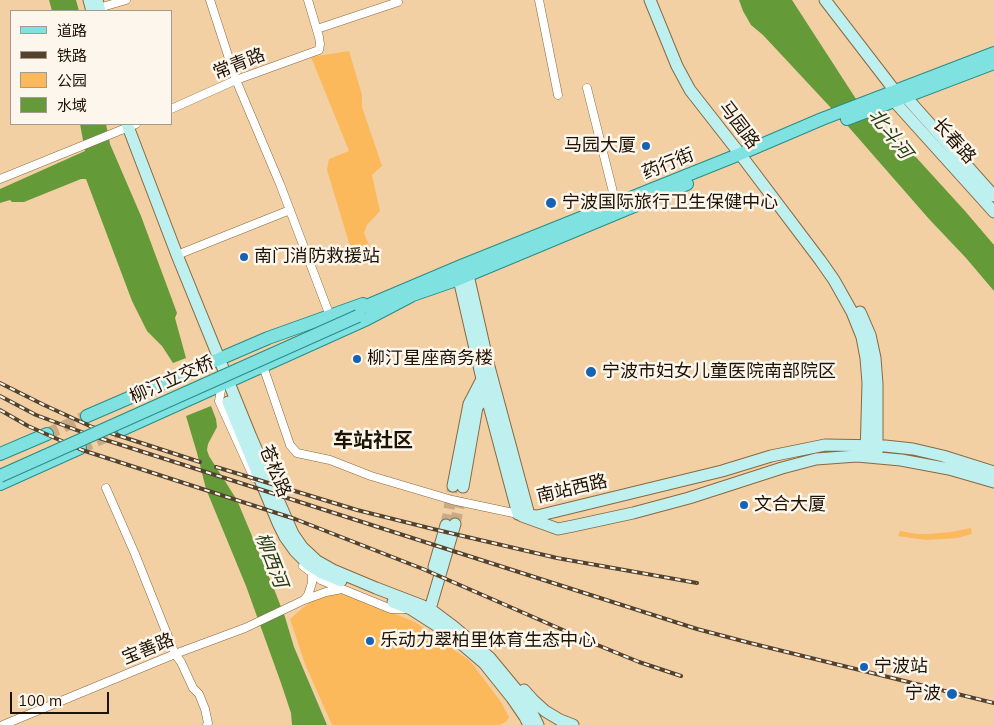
<!DOCTYPE html>
<html>
<head>
<meta charset="utf-8">
<style>
  body { margin:0 }
  #map { position:relative; width:994px; height:725px; overflow:hidden; background:#f2d0a4; font-family:Mulish,"Noto Sans SC",sans-serif }
  canvas { display:block }
  .legend { position:absolute; left:10px; top:10px; width:162px; height:115px; box-sizing:border-box; background:#fdf6ed; border:1px solid #a49b90; margin:0; padding:6px 9px; list-style:none; font-size:15px; color:#1f1304 }
  .legend li { display:flex; align-items:center; gap:10px; height:25px }
  .legend b { width:25px; border:1px solid #a49b90 }
  .scale { position:absolute; left:10px; top:692px; width:99px; height:22px; box-sizing:border-box; border:2px solid #1f1304; border-top:0; padding-left:6px; font-size:15px; line-height:18px; white-space:nowrap; color:#1f1304; -webkit-text-stroke:4px #fdf6ed; paint-order:stroke }
</style>
</head>
<body>
<div id="map">
<canvas width="994" height="725"></canvas>
<ul class="legend">
<li><b style="height:6px;background:#80e2e0"></b>道路</li>
<li><b style="height:6px;background:#54422c"></b>铁路</li>
<li><b style="height:14px;background:#fbb95b"></b>公园</li>
<li><b style="height:14px;background:#659a39"></b>水域</li>
</ul>
<div class="scale">100 m</div>
</div>
<script>
const c = document.querySelector('canvas').getContext('2d');
c.lineJoin = 'round';
function fill(path, color) { c.fillStyle = color; c.fill(path, 'evenodd'); }
const toPath = rows => new Path2D(rows.map(r => 'M' + r).join(''));
function stroke(path, color, width, dash) { c.strokeStyle = color; c.lineWidth = width; c.lineCap = dash ? 'butt' : 'round'; c.setLineDash(dash || []); c.stroke(path); }
function label(font, color, halo, rows, align = 'center') {
  c.font = font + ' Mulish,"Noto Sans SC",sans-serif'; c.lineWidth = 5; c.setLineDash([]); c.textBaseline = 'middle'; c.strokeStyle = halo; c.fillStyle = color; for (const [text, x, y, turn = 0] of rows) {
    c.save(); c.translate(x, y); c.rotate((+turn || 0) * Math.PI / 180); c.textAlign = isNaN(turn) ? turn : align; if (halo) c.strokeText(text, 0, 0); c.fillText(text, 0, 0); c.restore();
  }
}
fill(toPath([
  [349,51,362,95,362,107,382,166,372,175,380,211,367,225,364,233,374,258,356,266,327,170,329,159,349,151,311,57],
  [971,528,972,534,957,538,926,540,898,536,900,531,917,534,929,534,951,532],
  [336,592,359,599,415,622,470,661,501,702,509,717,506,722,499,725,332,725,305,664,290,619,313,599]
]), '#fbb95b');
fill(toPath([
  [49,0,76,0,79,11,52,11],
  [739,0,792,0,878,133,893,132,965,211,994,245,994,291,966,258,929,219,846,124,763,35,751,25,743,11],
  [80,124,106,124,110,144,141,216,177,313,175,318,186,358,173,363,162,346,147,331,132,301,86,179,81,179,24,202,12,202,10,200,0,203,0,189,85,151],
  [211,406,216,419,217,427,208,444,207,450,209,456,237,500,274,589,285,617,294,647,327,725,292,725,291,713,281,683,246,586,206,489,197,453,186,416]
]), '#659a39');
stroke(toPath([
  [455,524,463,487],
  [446,525,453,486]
]), '#c8aa84', 11, [11, 5.5]);
stroke(toPath([
  [47,434,87,416],
  [80,448,123,429]
]), '#c8aa84', 12, [12, 6]);
const street = toPath([
  [210,0,236,80,280,184,330,316],
  [539,0,558,95],
  [99,8,126,0],
  [317,29,398,2],
  [587,88,616,204],
  [171,109,236,80,319,50,320,44,319,37,308,0],
  [0,179,136,124],
  [177,255,290,210],
  [263,366,290,445,297,453,330,460,371,476,452,500,518,514],
  [221,390,219,401,254,478],
  [106,488,135,554,175,654,181,662,193,688,199,694,205,709,208,723,207,725],
  [303,566,321,580,342,589,391,609,405,609],
  [312,573,312,583,308,595,304,600,326,592,342,589],
  [3,725,175,654,245,628,304,600]
]);
const secondary = toPath([
  [89,0,92,11],
  [97,0,100,11],
  [650,0,677,66,690,90,740,154,820,260,834,280,852,312,862,337,866,358,868,383,866,456],
  [825,0,895,91,906,97,994,196],
  [895,93,894,101,994,212],
  [127,124,177,255,251,437,293,534,302,547,317,561,333,570,376,588,423,606,430,609,454,627,490,658,519,693,531,711,538,725],
  [860,312,870,335,875,358,877,384,877,454],
  [228,402,278,523,285,537,295,551,308,564,322,573,341,581],
  [453,486,469,404,482,379],
  [463,487,477,407,487,395],
  [518,514,482,379,459,279,461,266,468,275,488,363,529,515],
  [527,515,537,516,722,471,771,456,825,445,885,446,913,449,943,456,994,472],
  [522,516,558,529,573,526,633,513,689,498,782,468,816,459,857,456,901,460,949,469,994,482],
  [434,567,446,525],
  [393,602,411,609,450,634,484,663,512,698,525,717,529,725],
  [430,609,455,524],
  [524,690,533,700,545,711,560,720,573,725]
]);
const primary = toPath([
  [847,119,994,63],
  [404,298,459,279,687,184],
  [357,310,461,266,740,154,822,119,994,53],
  [87,416,268,338,363,304],
  [123,429,367,319,411,296],
  [0,454,47,434],
  [0,484,80,448]
]);
stroke(street, '#886940', 9);
stroke(secondary, '#886940', 13);
stroke(primary, '#278d86', 14);
stroke(street, '#fff', 8);
stroke(secondary, '#bff0f0', 11);
stroke(primary, '#80e2e0', 12);
const rail = toPath([
  [0,383,44,405,92,427,200,462],
  [0,396,36,415,87,434,697,629,750,643,994,703],
  [0,410,28,426,82,450,295,519,423,569,595,644,639,662,681,676],
  [216,467,357,510,433,529,557,558,697,583]
]);
stroke(rail, '#54422c', 4);
stroke(rail, '#fdf6ed', 2, [5.5]);
const primaryBridge = toPath([
  [0,476,358,316]
]);
stroke(primaryBridge, '#278d86', 14, []);
stroke(primaryBridge, '#80e2e0', 12);
for (const [x, y, r, color] of [
  [646,146,5,"#1564b3"],
  [551,203,6,"#1564b3"],
  [244,257,5,"#1564b3"],
  [357,359,5,"#1564b3"],
  [591,372,6,"#1564b3"],
  [744,505,5,"#1564b3"],
  [370,641,5,"#1564b3"],
  [864,667,5,"#1564b3"],
  [952,694,6,"#1564b3"]
]) { const dot = new Path2D(); dot.arc(x, y, r, 0, 2 * Math.PI); c.fillStyle = color; c.fill(dot); stroke(dot, '#fdf6ed', 2); }
label('18px', '#1f1304', '#fdf6ed', [
  ["常青路",239,64,-22],
  ["马园路",739,125,53],
  ["长春路",954,141,48],
  ["药行街",668,164,-22],
  ["柳汀立交桥",172,380,-24],
  ["苍松路",275,471,68],
  ["南站西路",572,489,-13],
  ["宝善路",148,649,-22]
]);
label('18px', '#1f1304', '#fdf6ed', [
  ["马园大厦",636,146,"right"],
  ["宁波国际旅行卫生保健中心",562,203],
  ["南门消防救援站",254,257],
  ["柳汀星座商务楼",367,359],
  ["宁波市妇女儿童医院南部院区",602,372],
  ["文合大厦",754,505],
  ["乐动力翠柏里体育生态中心",380,641],
  ["宁波站",874,667],
  ["宁波",941,694,"right"]
], 'left');
label('italic 19px', '#273d15', '#fdf6ed', [
  ["北斗河",890,134,52],
  ["柳西河",271,560,69]
]);
label('bold 20px', '#1f1304', '#fdf6ed', [
  ["车站社区",373,441]
]);
</script>
</body>
</html>
